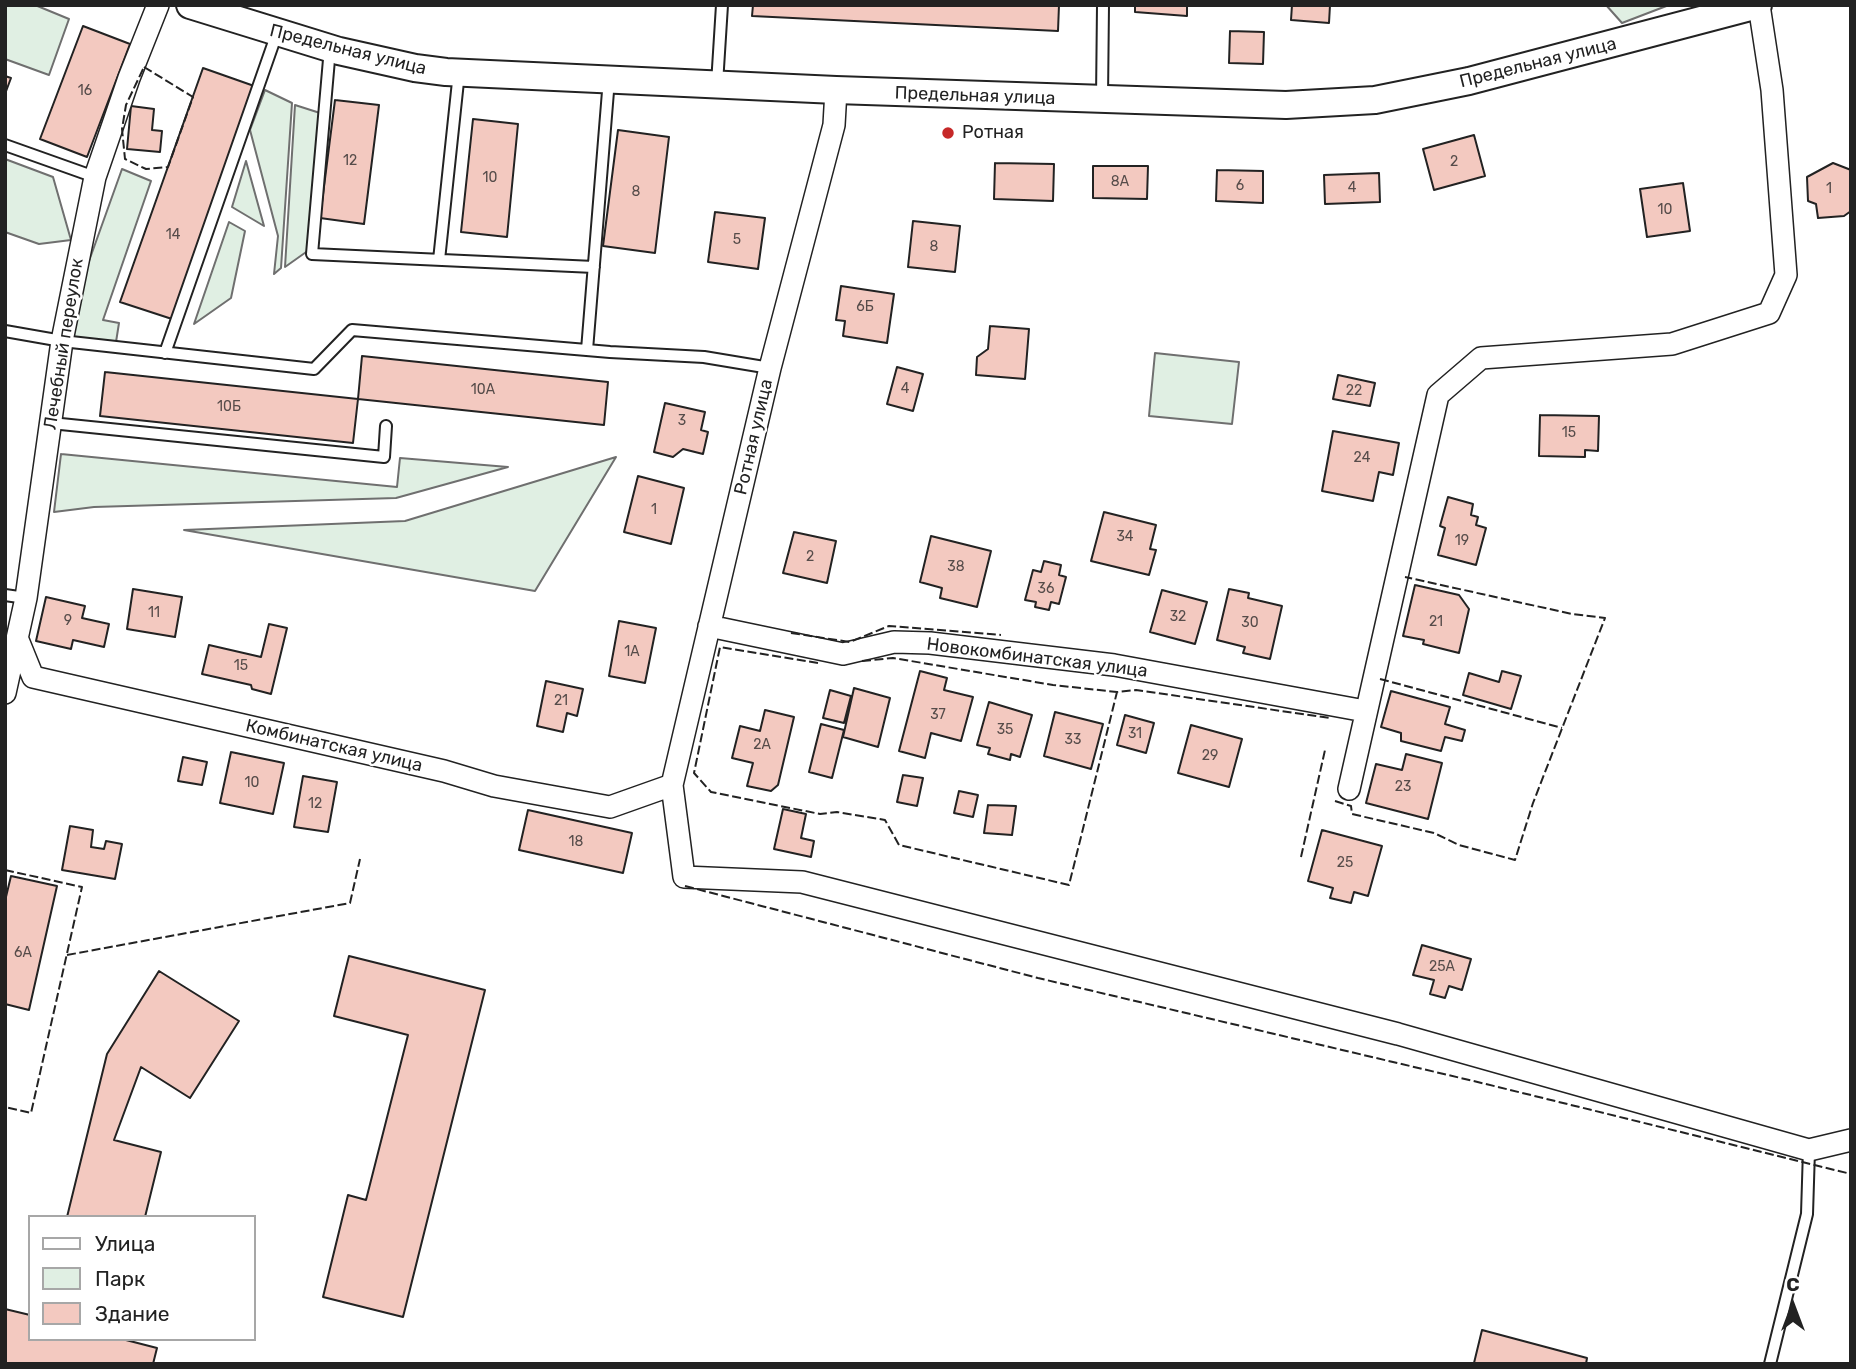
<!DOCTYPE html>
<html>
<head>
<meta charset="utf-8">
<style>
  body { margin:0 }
  #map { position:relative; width:1856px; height:1369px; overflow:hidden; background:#fff; font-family:Rubik,sans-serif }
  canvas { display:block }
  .frame { position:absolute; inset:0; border:7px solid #222; pointer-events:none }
  .legend { position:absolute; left:28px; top:1215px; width:228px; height:126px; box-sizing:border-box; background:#fff; border:2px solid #a7a7a7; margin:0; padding:9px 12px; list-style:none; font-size:21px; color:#222 }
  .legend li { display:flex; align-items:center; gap:14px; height:35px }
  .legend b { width:35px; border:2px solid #a7a7a7 }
  .north { position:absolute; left:1758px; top:1271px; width:70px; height:70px; -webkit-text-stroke:5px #fff; paint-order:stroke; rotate:0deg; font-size:19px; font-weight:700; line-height:28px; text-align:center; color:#222 }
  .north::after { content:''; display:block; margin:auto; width:24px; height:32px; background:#222; clip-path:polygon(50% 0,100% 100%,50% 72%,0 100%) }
</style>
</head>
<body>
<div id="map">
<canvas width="1856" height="1369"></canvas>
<div class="frame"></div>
<ul class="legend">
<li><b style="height:9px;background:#fff"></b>Улица</li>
<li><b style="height:19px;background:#e0efe3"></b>Парк</li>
<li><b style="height:19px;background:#f3c9c0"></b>Здание</li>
</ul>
<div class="north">С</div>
</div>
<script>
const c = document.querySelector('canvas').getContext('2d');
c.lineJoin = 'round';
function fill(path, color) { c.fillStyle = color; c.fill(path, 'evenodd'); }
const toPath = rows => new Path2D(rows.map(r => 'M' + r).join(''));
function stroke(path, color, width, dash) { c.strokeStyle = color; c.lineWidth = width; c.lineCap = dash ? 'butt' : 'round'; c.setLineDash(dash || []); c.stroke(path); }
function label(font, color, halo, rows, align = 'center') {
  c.font = font + ' Rubik,sans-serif'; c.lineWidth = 5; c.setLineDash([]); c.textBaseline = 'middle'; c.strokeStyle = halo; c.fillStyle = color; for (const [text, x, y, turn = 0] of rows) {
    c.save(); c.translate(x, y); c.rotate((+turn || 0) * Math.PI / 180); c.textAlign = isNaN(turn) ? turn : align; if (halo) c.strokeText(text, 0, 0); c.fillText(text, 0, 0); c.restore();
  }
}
const green = toPath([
  [5,5,35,5,69,19,49,75,5,59,5,5],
  [1606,5,1669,5,1622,23,1606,5],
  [265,90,292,103,281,268,274,274,278,236,250,130,265,90],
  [295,105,320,113,309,250,285,267,295,105],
  [5,159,53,177,71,240,39,244,5,232,5,159],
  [246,161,264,226,232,207,246,161],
  [122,169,151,181,103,320,119,323,116,342,73,337,84,275,122,169],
  [229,222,245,231,231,298,194,324,229,222],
  [1155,353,1239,362,1232,424,1149,416,1155,353],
  [61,454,397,487,400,458,508,467,396,498,94,507,54,512,61,454],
  [616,457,535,591,184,530,405,521,616,457]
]);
fill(green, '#e0efe3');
stroke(green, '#6f6f6f', 2);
const building = toPath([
  [753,5,1059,5,1058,31,752,16,753,5],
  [1135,5,1187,5,1187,16,1135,12,1135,5],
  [1292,5,1330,5,1329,23,1291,20,1292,5],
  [83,26,130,44,87,157,40,139,83,26],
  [1230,31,1264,32,1263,64,1229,63,1230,31],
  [203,68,257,87,172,319,120,302,203,68],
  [5,76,11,78,5,94,5,76],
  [335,100,379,105,364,224,320,218,335,100],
  [131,106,154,109,152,130,162,131,160,152,127,149,131,106],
  [473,119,518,124,507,237,461,232,473,119],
  [618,130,669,137,655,253,603,246,618,130],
  [1474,135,1485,176,1434,190,1423,149,1474,135],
  [995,163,1054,164,1053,201,994,199,995,163],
  [1833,163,1851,170,1851,211,1844,216,1818,218,1816,204,1808,201,1807,177,1833,163],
  [1093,166,1148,166,1147,199,1093,198,1093,166],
  [1217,170,1263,171,1263,203,1216,201,1217,170],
  [1379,173,1380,202,1325,204,1324,175,1379,173],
  [1683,183,1690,231,1647,237,1640,189,1683,183],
  [715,212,765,218,758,269,708,262,715,212],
  [913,221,960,226,955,272,908,267,913,221],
  [841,286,894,294,887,343,843,336,845,321,836,320,841,286],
  [990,326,1029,329,1025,379,976,375,977,357,988,349,990,326],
  [362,356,608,382,604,425,358,399,362,356],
  [897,367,923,374,913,411,887,404,897,367],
  [105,372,358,399,353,443,100,416,105,372],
  [1338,375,1375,383,1370,406,1333,399,1338,375],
  [665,403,705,412,701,430,708,432,703,454,683,449,673,457,654,452,665,403],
  [1540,415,1599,416,1598,451,1585,450,1585,457,1539,456,1540,415],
  [1333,431,1399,443,1393,475,1379,472,1373,501,1322,491,1333,431],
  [638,476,684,488,671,544,624,532,638,476],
  [1448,497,1473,504,1471,515,1478,517,1476,525,1486,528,1476,565,1438,555,1445,528,1440,526,1448,497],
  [1104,512,1156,525,1150,549,1156,550,1149,575,1091,561,1104,512],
  [794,532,836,541,827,583,783,573,794,532],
  [931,536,991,551,977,607,940,598,942,588,920,582,931,536],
  [1044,561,1061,565,1059,575,1066,577,1059,604,1051,602,1049,610,1035,607,1036,602,1025,600,1033,570,1041,572,1044,561],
  [1415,585,1459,595,1469,609,1459,653,1423,644,1424,640,1403,636,1415,585],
  [133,589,182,597,175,637,127,629,133,589],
  [1229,589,1249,593,1248,598,1282,606,1270,659,1243,653,1245,647,1217,640,1229,589],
  [1162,590,1207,602,1195,644,1150,632,1162,590],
  [46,597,85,606,82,618,109,624,104,647,73,640,71,649,36,641,46,597],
  [619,621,656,628,645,683,609,676,619,621],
  [269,624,287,628,271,694,252,689,251,685,202,674,209,645,261,657,269,624],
  [920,671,947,678,944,690,973,697,961,741,931,733,925,758,899,751,920,671],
  [1502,671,1521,676,1511,709,1463,695,1469,673,1499,682,1502,671],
  [546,681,583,689,577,716,567,713,563,732,537,726,546,681],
  [854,688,890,698,878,747,843,737,854,688],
  [830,690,851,696,844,723,823,718,830,690],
  [1391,691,1450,707,1445,724,1465,730,1462,741,1445,737,1441,751,1401,741,1401,733,1381,727,1391,691],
  [989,702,1032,715,1020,757,1011,754,1010,760,988,754,990,748,977,745,989,702],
  [765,710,794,717,778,785,771,791,747,786,753,763,732,758,740,726,760,731,765,710],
  [1055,712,1103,724,1091,769,1044,756,1055,712],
  [1125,715,1154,723,1146,753,1117,745,1125,715],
  [821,724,844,730,832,778,809,772,821,724],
  [1191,725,1242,739,1229,787,1178,773,1191,725],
  [231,752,284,763,273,814,220,803,231,752],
  [1406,754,1442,763,1428,819,1366,803,1376,764,1402,770,1406,754],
  [183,757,207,762,202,785,178,781,183,757],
  [903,775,923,778,917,806,897,802,903,775],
  [303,776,337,782,328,832,294,827,303,776],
  [959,791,978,795,973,817,954,813,959,791],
  [988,805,1016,806,1012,835,984,833,988,805],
  [783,809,806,814,801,838,814,841,811,857,774,849,783,809],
  [528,810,632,833,623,873,519,850,528,810],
  [70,826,93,830,91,847,104,849,106,841,122,844,115,879,62,870,70,826],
  [1322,830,1382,846,1368,896,1354,892,1351,903,1330,898,1333,888,1308,881,1322,830],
  [11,876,57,886,29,1010,5,1004,5,901,11,876],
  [1422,945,1471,959,1462,990,1449,986,1445,998,1430,994,1434,980,1413,975,1422,945],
  [349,956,485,990,403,1317,323,1297,348,1195,366,1200,408,1035,334,1016,349,956],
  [159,971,239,1021,190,1098,141,1067,114,1140,161,1152,145,1217,67,1217,107,1054,159,971],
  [5,1309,30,1315,30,1339,122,1339,157,1348,153,1364,5,1364,5,1309],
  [1482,1330,1587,1358,1586,1364,1474,1363,1482,1330]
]);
fill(building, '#f3c9c0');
stroke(building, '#222', 2);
const service = toPath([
  [330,48,312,254,594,267],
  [717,84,722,5],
  [1102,98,1103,5],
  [5,145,95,177],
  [439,260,459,72],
  [5,331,62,341,314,369,352,330,610,352,704,357,770,368],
  [587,350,609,79],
  [165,353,277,33],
  [51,423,384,457,386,426],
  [5,595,26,598],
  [1770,1364,1807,1214,1809,1150]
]);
const minor = toPath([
  [836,90,834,125,770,368,672,785,684,877,802,882,1398,1034,1809,1150,1851,1140],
  [709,626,843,654,894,642,930,643,1114,665,1365,711],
  [18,640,33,677,444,771,494,786,610,807,672,785],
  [5,693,26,598,62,341,95,177,129,78,158,5],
  [1349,789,1438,395,1481,358,1672,344,1769,313,1786,275,1772,90,1759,5]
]);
const tertiary = toPath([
  [190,5,339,51,415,68,446,72,836,90,1286,105,1375,100,1469,81,1758,5]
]);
stroke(service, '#222', 14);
stroke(minor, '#222', 24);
stroke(tertiary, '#222', 30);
stroke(service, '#fff', 10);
stroke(minor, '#fff', 21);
stroke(tertiary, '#fff', 26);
stroke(toPath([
  [144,67,193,97,168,167,146,169,125,159,122,129,126,105,144,67],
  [791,633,850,642,889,626,1001,635],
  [862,661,893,658,1053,685,1117,692,1136,690,1330,718],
  [818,663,720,647,694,773,711,792,820,814,837,812,885,820,899,845,1069,885,1117,692],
  [1380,679,1562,728],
  [1335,801,1351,806,1352,814,1434,833,1459,845,1515,860,1533,803,1605,618,1572,614,1405,577],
  [1301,857,1325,750],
  [5,870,82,887,31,1113,5,1107],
  [685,886,1038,978,1486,1084,1851,1174],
  [67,955,350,903,360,859]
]), '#222', 2, [9, 3.5]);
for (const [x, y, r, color] of [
  [948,133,7,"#c62828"]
]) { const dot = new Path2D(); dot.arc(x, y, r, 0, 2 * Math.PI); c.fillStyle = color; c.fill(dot); stroke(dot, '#fff', 2.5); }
label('14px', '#564c4a', null, [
  ["16",85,91],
  ["12",350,161],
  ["2",1454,162],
  ["10",490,178],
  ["8А",1120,182],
  ["6",1240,186],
  ["4",1352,188],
  ["1",1829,189],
  ["8",636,192],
  ["10",1665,210],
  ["14",173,235],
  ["5",737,240],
  ["8",934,247],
  ["6Б",865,307],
  ["4",905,389],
  ["10А",483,390],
  ["22",1354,391],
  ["10Б",229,407],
  ["3",682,421],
  ["15",1569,433],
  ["24",1362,458],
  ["1",654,510],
  ["34",1125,537],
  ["19",1462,541],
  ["2",810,557],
  ["38",956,567],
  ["36",1046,589],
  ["11",154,613],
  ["32",1178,617],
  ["9",68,621],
  ["21",1436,622],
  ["30",1250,623],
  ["1А",632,652],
  ["15",241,666],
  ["21",561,701],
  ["37",938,715],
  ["35",1005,730],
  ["31",1135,734],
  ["33",1073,740],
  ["2А",762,745],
  ["29",1210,756],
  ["10",252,783],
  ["23",1403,787],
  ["12",315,804],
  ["18",576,842],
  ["25",1345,863],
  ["6А",23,953],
  ["25А",1442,967]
]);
label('18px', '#222', '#fff', [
  ["Предельная улица",348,50,14],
  ["Предельная улица",1538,63,-14],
  ["Предельная улица",975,96,2],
  ["Лечебный переулок",64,344,-81],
  ["Ротная улица",754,437,-77],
  ["Новокомбинатская улица",1037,658,7],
  ["Комбинатская улица",334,746,13]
]);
label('18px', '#222', '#fff', [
  ["Ротная",962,133]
], 'left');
</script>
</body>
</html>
